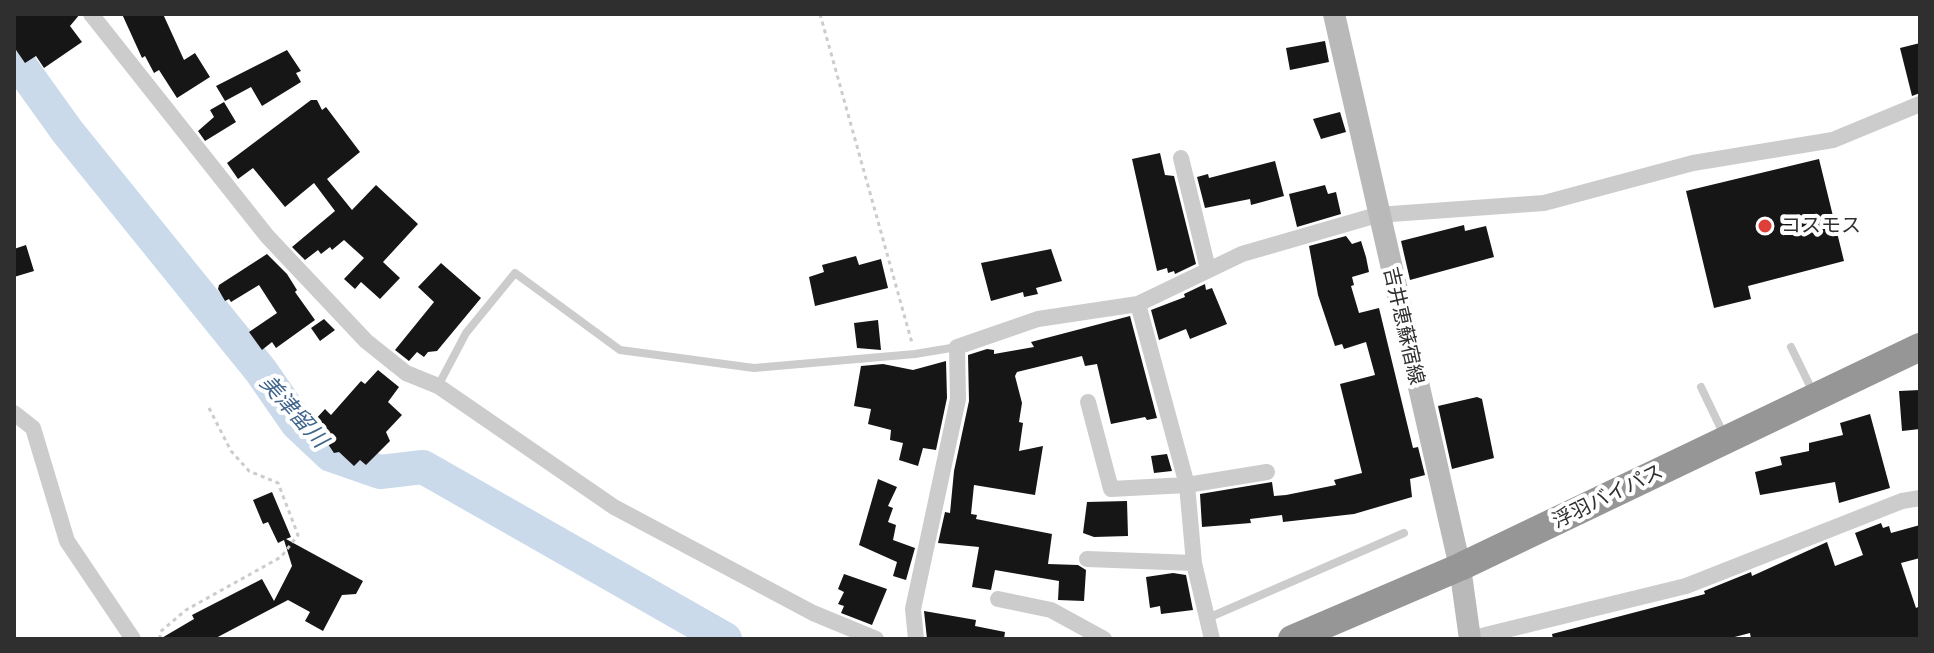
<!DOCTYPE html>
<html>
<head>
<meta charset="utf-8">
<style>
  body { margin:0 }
  #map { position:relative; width:1934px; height:653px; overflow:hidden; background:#fff; font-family:"Fira Sans",sans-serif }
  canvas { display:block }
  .frame { position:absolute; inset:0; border:16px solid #2f2f2f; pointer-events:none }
</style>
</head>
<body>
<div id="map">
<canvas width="1934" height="653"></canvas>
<div class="frame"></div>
</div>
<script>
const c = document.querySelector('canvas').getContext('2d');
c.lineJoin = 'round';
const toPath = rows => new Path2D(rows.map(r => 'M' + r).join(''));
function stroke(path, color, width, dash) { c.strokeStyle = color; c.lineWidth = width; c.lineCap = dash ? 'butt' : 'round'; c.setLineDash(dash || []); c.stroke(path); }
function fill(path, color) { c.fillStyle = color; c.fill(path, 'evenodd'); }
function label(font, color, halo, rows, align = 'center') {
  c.font = font + ' "Fira Sans","Noto Sans JP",sans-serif'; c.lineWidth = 8; c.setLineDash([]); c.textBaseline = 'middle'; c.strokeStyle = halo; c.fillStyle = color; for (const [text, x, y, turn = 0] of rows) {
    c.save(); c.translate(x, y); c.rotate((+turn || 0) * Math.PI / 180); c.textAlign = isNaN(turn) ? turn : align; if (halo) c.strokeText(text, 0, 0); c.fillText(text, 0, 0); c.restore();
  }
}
stroke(toPath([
  [14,57,67,131,261,371,297,423,331,455,380,472,423,467,725,639]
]), '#cadaea', 34);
fill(toPath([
  [14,14,80,14,70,26,82,42,44,68,36,56,25,63,14,47],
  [122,14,163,14,184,60,195,53,210,77,177,98,159,70,154,73,145,56,142,58],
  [1325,41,1329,62,1290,70,1286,48],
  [1920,43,1920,93,1912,96,1900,48],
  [287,50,301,71,296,73,301,82,262,106,251,87,225,101,216,86],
  [311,100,317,100,322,110,326,107,360,152,327,179,352,210,376,185,418,224,383,262,400,278,380,299,361,282,355,289,344,279,364,258,344,240,332,250,330,247,321,254,318,250,305,260,292,247,335,211,314,183,285,207,253,168,238,179,227,163],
  [224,102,236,122,205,141,198,131,214,117,210,110],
  [1340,112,1346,132,1321,139,1313,119],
  [1160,153,1165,175,1174,176,1196,264,1175,274,1174,271,1168,273,1167,268,1157,271,1132,159],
  [1819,159,1844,261,1748,286,1751,299,1714,308,1686,191],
  [1275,161,1284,196,1251,205,1250,199,1205,208,1197,177,1208,174,1209,178],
  [1325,185,1328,194,1336,192,1341,214,1297,227,1289,194],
  [1464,225,1465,231,1486,226,1494,257,1410,280,1401,241],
  [1346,236,1352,244,1361,241,1366,257,1369,272,1352,277,1354,285,1351,286,1359,313,1379,308,1413,448,1418,447,1425,475,1410,479,1412,497,1354,514,1283,522,1282,515,1250,519,1251,523,1202,527,1200,494,1272,482,1274,496,1286,495,1336,485,1334,480,1362,473,1340,384,1375,375,1366,342,1344,349,1342,344,1335,346,1318,295,1309,246],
  [26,245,34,271,14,277,14,249],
  [1051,249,1062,281,1036,288,1038,294,1024,297,1023,292,991,301,981,263],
  [267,254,287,274,297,290,295,292,315,320,276,348,272,342,262,350,249,332,277,313,259,285,231,302,229,299,225,301,218,289,219,285],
  [856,256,859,265,881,259,888,288,815,306,809,277,824,272,822,265],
  [441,263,481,298,437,351,428,352,424,357,417,352,409,361,395,350,434,302,418,287],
  [1205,284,1206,290,1212,288,1227,324,1190,339,1186,329,1159,340,1151,310,1185,297,1184,294],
  [1130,316,1157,418,1147,420,1145,417,1111,424,1097,364,1085,366,1082,356,1017,372,1015,376,1022,403,1019,422,1023,423,1019,451,1043,446,1035,495,974,485,971,514,977,515,976,519,1052,534,1048,564,1078,565,1086,570,1084,601,1058,600,1059,581,995,570,991,590,972,587,979,547,938,543,945,512,950,513,954,471,969,401,968,355,987,349,994,350,994,354,1034,347,1031,342],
  [324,319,335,330,320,341,311,328],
  [878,320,881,350,857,348,854,323],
  [946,361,947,398,936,450,923,448,918,466,899,460,903,443,890,440,891,430,868,424,871,409,854,406,861,366,883,364,913,370],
  [378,370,399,387,388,402,402,415,386,432,390,441,366,465,360,460,354,466,339,452,334,453,313,422,325,409,331,415,361,381,365,384],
  [1920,390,1920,429,1902,431,1899,391],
  [1477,397,1482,399,1494,458,1452,469,1438,406],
  [1870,414,1890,488,1839,503,1835,482,1760,495,1755,472,1782,465,1780,457,1809,451,1809,443,1843,435,1840,423],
  [1167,454,1172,471,1154,473,1151,456],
  [878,479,897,487,888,506,893,508,888,522,896,525,893,540,915,548,906,580,893,576,897,562,859,545],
  [272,492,291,537,286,539,363,581,356,594,342,595,323,631,305,621,310,612,288,600,214,639,160,639,194,619,192,615,262,579,274,601,292,566,284,540,278,543,268,522,263,524,253,500],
  [1127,501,1128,536,1094,537,1083,533,1087,502],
  [1881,523,1883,528,1889,526,1891,533,1920,525,1920,558,1901,563,1916,608,1920,606,1920,639,1751,639,1750,633,1727,639,1553,639,1552,634,1705,594,1704,591,1751,572,1752,576,1827,542,1835,566,1863,555,1855,533],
  [1173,573,1186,575,1193,610,1161,614,1160,606,1150,608,1146,577],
  [844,574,887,589,872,625,841,613,844,606,838,604,844,592,838,589],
  [924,611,976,620,975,626,1005,632,1004,639,927,639]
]), '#161616');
stroke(toPath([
  [820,14,912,343],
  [160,639,160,632,186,610,281,557,298,535,278,483,249,471,231,451,208,406]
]), '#ccc', 3, [4, 4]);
stroke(toPath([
  [1791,347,1813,392],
  [438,386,466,333,515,273,620,350,754,368,915,354,957,347],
  [1701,387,1724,435],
  [1208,618,1404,533]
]), '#ccc', 8);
stroke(toPath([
  [91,14,267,236,366,341,406,373,438,386,614,507,813,613,876,639],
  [1181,158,1208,269],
  [1138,304,1187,485,1194,563,1212,639],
  [1088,402,1111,489,1187,485,1267,472],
  [14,413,33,428,67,541,133,639],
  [1087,559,1194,563],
  [998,599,1051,610,1104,639],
  [916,639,913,609,958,399,957,347,1038,319,1138,304,1242,254,1377,215,1544,203,1693,163,1833,140,1920,104],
  [1469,639,1686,586,1902,501,1920,498]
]), '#ccc', 16);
stroke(toPath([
  [1334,14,1460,567,1470,639]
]), '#b9b9b9', 22);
stroke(toPath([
  [1292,639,1460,567,1920,347]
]), '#969696', 28);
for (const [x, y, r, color] of [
  [1765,226,8,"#de3f38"]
]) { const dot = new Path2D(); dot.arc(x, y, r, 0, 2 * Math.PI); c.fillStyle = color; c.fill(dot); stroke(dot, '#fff', 3); }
label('20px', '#2f2f2f', '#fff', [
  ["コスモス",1781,226]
], 'left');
label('20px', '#2f2f2f', '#fff', [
  ["吉井恵蘇宿線",1403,326,77],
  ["浮羽バイパス",1608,497,-26]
]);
label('italic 22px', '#40668d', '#fff', [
  ["美津留川",293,412,48]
]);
</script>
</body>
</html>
